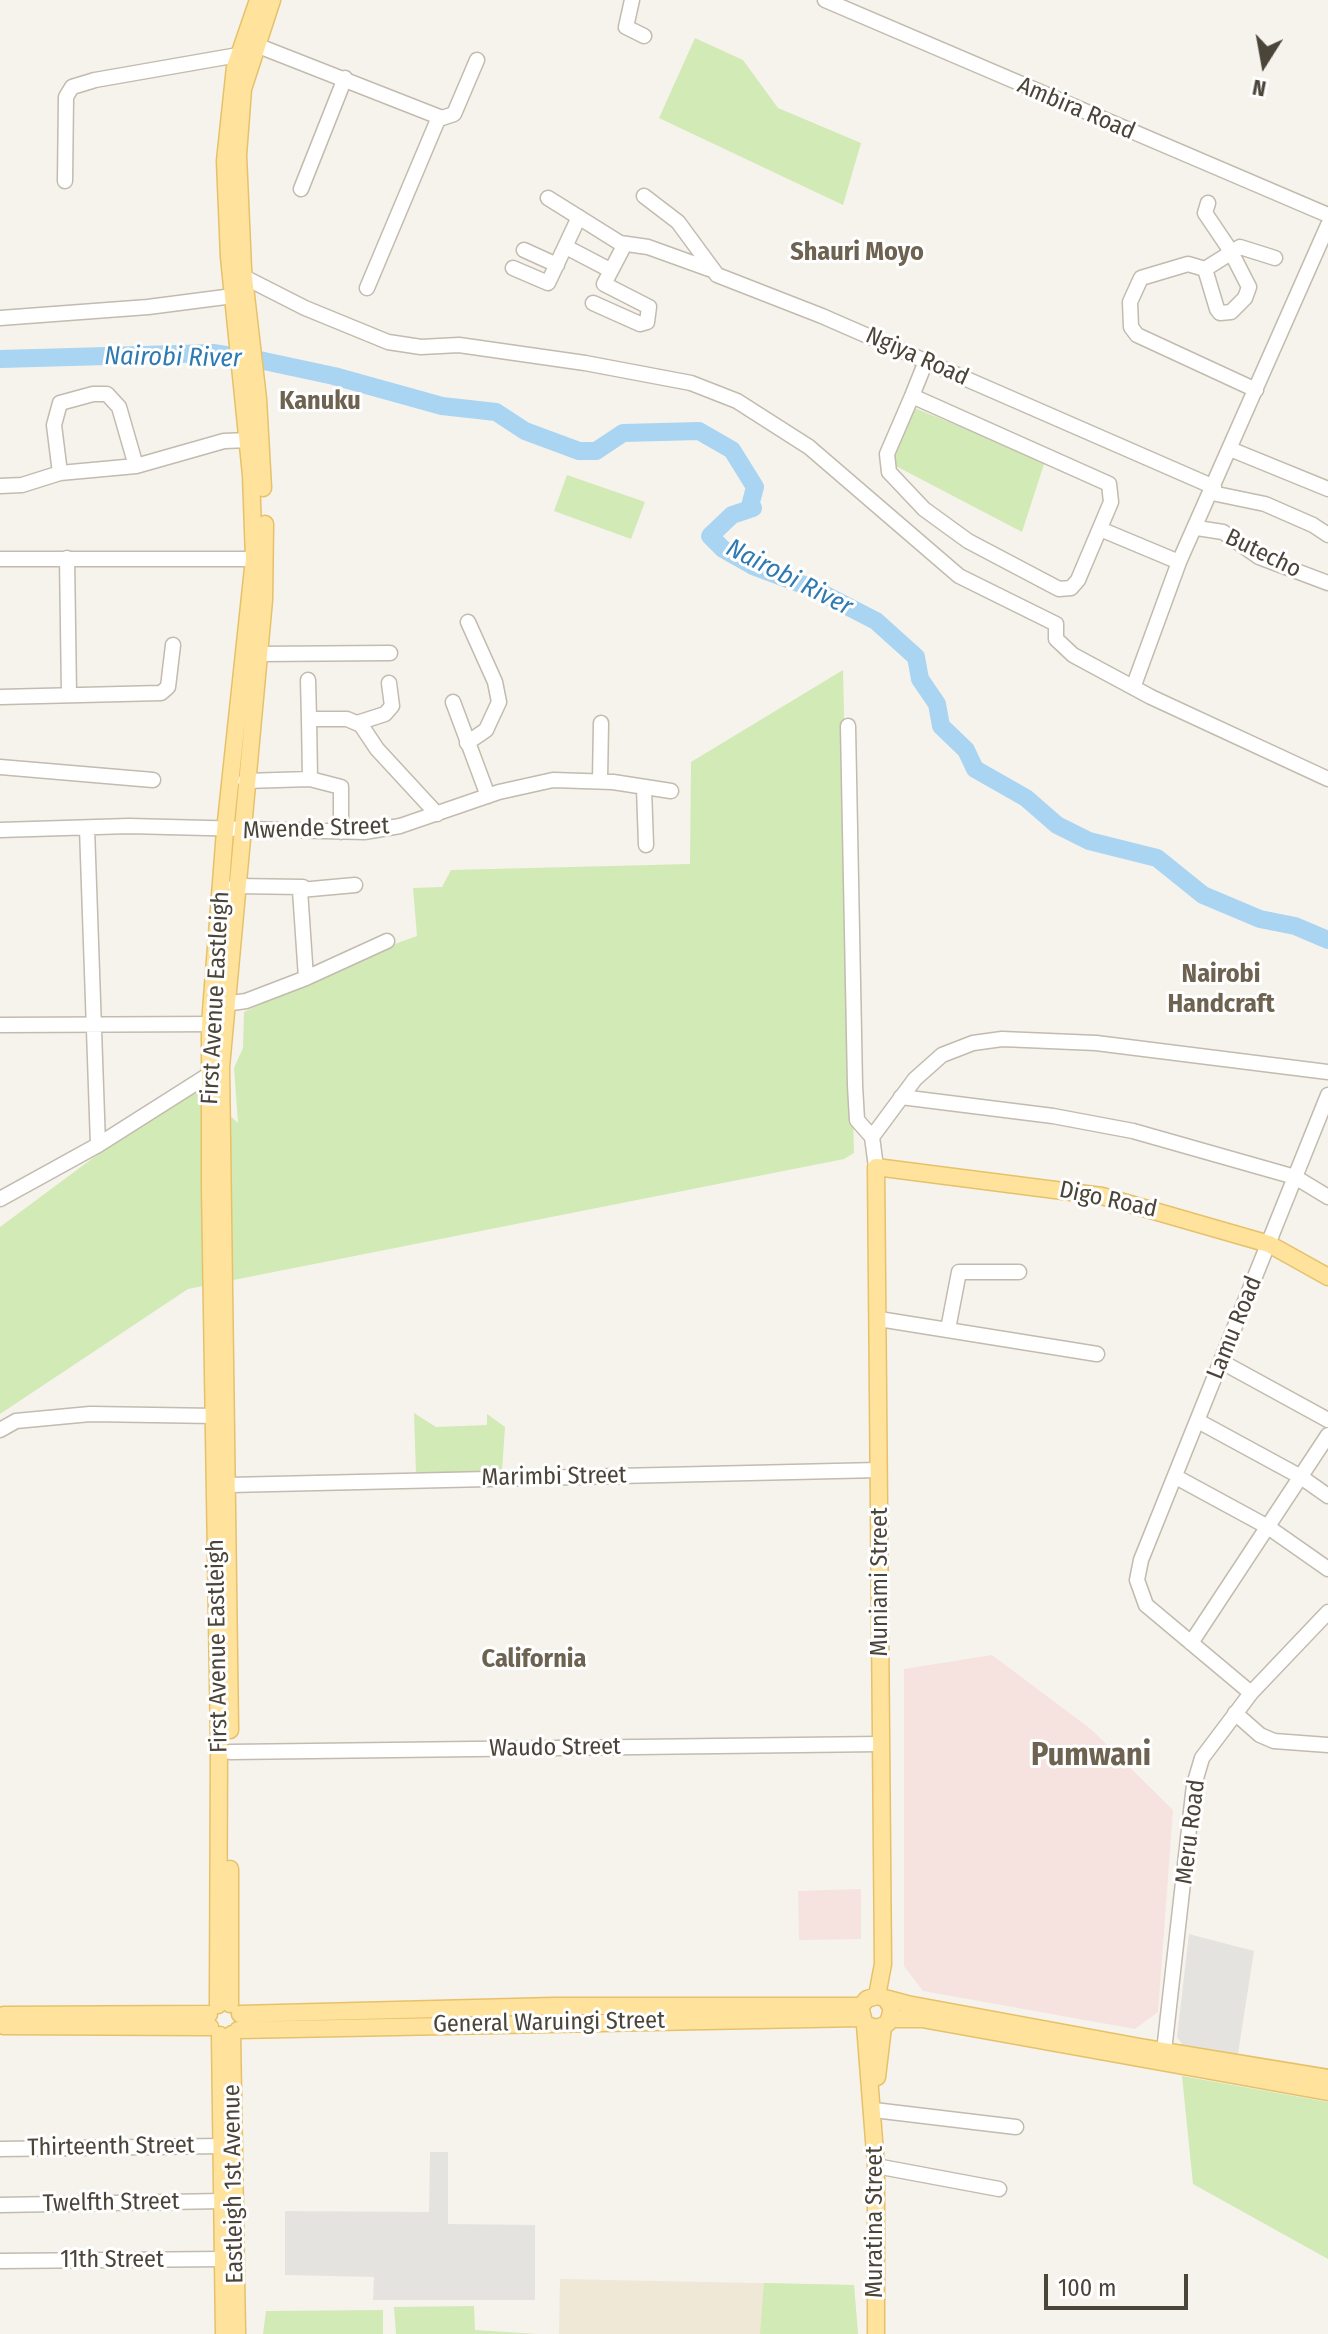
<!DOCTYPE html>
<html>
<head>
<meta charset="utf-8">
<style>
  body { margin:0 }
  #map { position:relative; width:1328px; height:2334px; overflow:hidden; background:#f6f3ec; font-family:"Fira Sans Condensed",sans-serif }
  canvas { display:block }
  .north { position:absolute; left:1224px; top:24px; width:80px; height:80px; -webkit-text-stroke:6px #fff; paint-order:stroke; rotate:191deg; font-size:22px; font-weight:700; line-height:32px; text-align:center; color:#4b4439 }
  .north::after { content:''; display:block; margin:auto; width:28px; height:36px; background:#4b4439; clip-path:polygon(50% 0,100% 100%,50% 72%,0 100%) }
  .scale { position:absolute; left:1044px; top:2274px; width:144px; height:36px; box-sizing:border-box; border:4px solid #4b4439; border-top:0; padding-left:10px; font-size:24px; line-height:28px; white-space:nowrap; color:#4b4439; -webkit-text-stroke:6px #fff; paint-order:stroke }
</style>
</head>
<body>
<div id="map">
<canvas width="1328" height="2334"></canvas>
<div class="north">N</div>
<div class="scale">100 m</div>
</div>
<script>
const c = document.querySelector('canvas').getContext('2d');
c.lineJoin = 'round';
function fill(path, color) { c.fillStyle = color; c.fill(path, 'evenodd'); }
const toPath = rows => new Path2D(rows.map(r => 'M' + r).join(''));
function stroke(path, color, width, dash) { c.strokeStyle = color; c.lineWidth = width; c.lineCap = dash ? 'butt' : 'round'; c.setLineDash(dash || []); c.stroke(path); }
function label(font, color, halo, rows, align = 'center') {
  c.font = font + ' "Fira Sans Condensed",sans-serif'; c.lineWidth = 6; c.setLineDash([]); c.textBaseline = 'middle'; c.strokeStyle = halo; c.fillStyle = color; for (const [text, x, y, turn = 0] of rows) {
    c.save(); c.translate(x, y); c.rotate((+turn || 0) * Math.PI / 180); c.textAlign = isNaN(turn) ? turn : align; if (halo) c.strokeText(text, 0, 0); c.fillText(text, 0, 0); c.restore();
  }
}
fill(toPath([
  [560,2279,854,2285,858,2334,559,2334]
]), '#efe8d6');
fill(toPath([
  [992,1655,1092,1730,1173,1810,1158,2012,1135,2029,923,1991,904,1966,904,1669],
  [861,1889,861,1939,799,1940,798,1891]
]), '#f6e3e0');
fill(toPath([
  [695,38,743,60,778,108,861,143,843,205,659,118],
  [912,407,1045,461,1022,532,892,464],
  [567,475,645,502,631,539,554,511],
  [843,670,854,1153,844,1159,188,1289,0,1414,0,1227,194,1083,238,1123,234,1068,243,1048,244,1012,358,957,417,936,413,888,442,887,451,870,690,864,691,762],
  [414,1413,436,1427,487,1425,487,1414,505,1427,502,1471,416,1474],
  [1182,2076,1328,2102,1328,2259,1193,2184],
  [764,2283,854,2285,858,2334,760,2334],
  [474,2306,475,2330,537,2334,396,2334,394,2307],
  [383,2310,383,2334,263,2334,266,2311]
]), '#d2eab5');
fill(toPath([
  [1189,1934,1254,1951,1237,2060,1184,2047,1177,2037],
  [430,2152,448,2152,448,2224,535,2225,535,2300,373,2300,374,2277,285,2275,285,2211,429,2212]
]), '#e5e3e0');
stroke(toPath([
  [0,359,213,353,264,361,334,376,442,406,496,412,525,431,579,451,596,451,623,433,699,431,732,450,755,487,750,506,753,508,732,515,710,536,723,549,753,566,812,588,876,621,916,657,920,679,937,704,941,726,966,750,975,769,1026,798,1057,825,1089,841,1157,858,1203,895,1260,919,1295,926,1328,940]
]), '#a9d4f2', 18);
const minor = toPath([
  [632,0,626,27,644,36],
  [825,0,1328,215],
  [256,45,442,118,454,114,477,60],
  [65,181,66,97,72,87,95,80,238,55],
  [301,189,345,78],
  [644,196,678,222,717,275,822,316,1214,487],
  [548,198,620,243,648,247,709,269],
  [566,247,610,270],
  [524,250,557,265],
  [513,268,548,283,579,217],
  [1205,269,1217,309,1220,313,1231,312,1245,298,1249,287,1230,250,1205,213,1208,203],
  [244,277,305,308,388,342,421,347,459,345,585,363,691,383,737,401,809,447,959,576,1056,624,1056,639,1073,655,1151,697,1328,779],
  [367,288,439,117],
  [593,303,640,324,647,322,649,307,604,284,625,244],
  [0,318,148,307,233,296],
  [1256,390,1137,335,1131,327,1130,302,1141,278,1188,264,1205,269,1240,247,1275,258],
  [912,396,1109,484,1111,502,1078,580,1071,588,1059,589,968,541,924,509,889,472,887,454,912,396],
  [912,396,926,361],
  [1230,449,1328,489],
  [60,473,54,425,60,403,93,394,107,394,119,407,136,466],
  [0,486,22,485,60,473,136,466,224,441,249,440],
  [1212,493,1265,504,1313,525,1328,535],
  [1197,528,1223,532,1259,557,1328,583],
  [1100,529,1179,562],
  [67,558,69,694],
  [0,559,254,559],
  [258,654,390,653],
  [308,680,309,719,347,719,361,725,377,749,437,814],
  [1134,685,1179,562,1328,225],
  [0,697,161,693,168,687,173,645],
  [453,702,488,796],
  [309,719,310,779,341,787,341,832],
  [357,723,385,714,392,706,389,683],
  [848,726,855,1085,857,1120,872,1137],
  [467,743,486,730,499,702,495,682,468,622],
  [0,767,153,780],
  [245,781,310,779],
  [600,781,601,723],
  [644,788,646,845],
  [87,828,98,1145],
  [0,830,129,826,364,832,400,826,499,792,553,780,613,782,671,791],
  [235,886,303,887],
  [306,978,387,941],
  [224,1004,246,1001,306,978,300,890,355,885],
  [0,1025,220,1024],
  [901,1097,1053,1116,1133,1131,1295,1177,1328,1197],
  [876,1167,872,1137,915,1079,942,1055,973,1043,1002,1039,1096,1043,1328,1072],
  [0,1199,98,1145,210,1074],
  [879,1319,1097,1354],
  [948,1329,959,1272,1019,1272],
  [1222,1362,1328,1420],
  [1198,1421,1301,1477,1328,1496],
  [0,1430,16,1421,90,1414,216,1416],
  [1176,1477,1268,1527,1328,1569],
  [229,1485,879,1470],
  [1191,1643,1328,1435],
  [1251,1693,1146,1605,1137,1580,1141,1560,1328,1095],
  [1235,1713,1260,1735,1274,1741,1328,1745],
  [230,1752,880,1744],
  [1164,2051,1194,1785,1202,1758,1251,1693,1328,1612],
  [874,2110,1016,2127],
  [0,2149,222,2146],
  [876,2166,999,2189],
  [0,2205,223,2201],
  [0,2261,224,2259]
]);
const major = toPath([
  [263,488,258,399,243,269,238,155,243,89,272,0],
  [230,1730,221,1067,264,600,265,524],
  [230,1869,230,2004],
  [877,1996,883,1964,876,1167,1102,1196,1269,1244,1328,1277],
  [886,1999,892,2009,888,2023,878,2028,865,2025,860,2007,867,1999,877,1996,907,2004,1140,2047,1328,2078],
  [218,2005,219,1743,210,1187,210,1024,225,831,254,559,251,475,229,257,225,161,235,67,258,0],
  [240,2014,554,2006,861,2006],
  [4,2015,209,2014],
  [891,2019,922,2019,1328,2092],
  [865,2025,876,2166,876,2334],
  [4,2026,210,2027],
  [238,2030,861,2018],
  [232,2034,237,2334],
  [220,2035,224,2334],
  [877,2077,883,2027]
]);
stroke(minor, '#c2bbae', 17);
stroke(major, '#e6c16a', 19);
stroke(minor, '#fff', 14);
stroke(major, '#ffe39c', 16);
label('24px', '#4b4439', '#fff', [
  ["Ambira Road",1076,109,23],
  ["Ngiya Road",917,357,24],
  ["Butecho",1263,554,26],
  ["Mwende Street",316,829,-2],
  ["First Avenue Eastleigh",216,998,-87],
  ["Digo Road",1108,1200,12],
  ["Lamu Road",1235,1328,-68],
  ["Marimbi Street",554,1477,-1],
  ["Muniami Street",880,1582,-90],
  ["First Avenue Eastleigh",218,1646,-91],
  ["Waudo Street",555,1748,-1],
  ["Meru Road",1191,1832,-83],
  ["General Waruingi Street",549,2023,-1],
  ["Thirteenth Street",111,2147,-1],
  ["Eastleigh 1st Avenue",234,2184,-91],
  ["Twelfth Street",111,2203,-1],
  ["Muratina Street",875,2222,-90],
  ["11th Street",112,2260]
]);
label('bold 26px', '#6e6250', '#fff', [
  ["Shauri Moyo",857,253],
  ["Kanuku",320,402],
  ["Nairobi",1221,975],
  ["Handcraft",1221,1005],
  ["California",534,1660]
]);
label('italic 26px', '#2e7ab2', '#fff', [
  ["Nairobi River",173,358,1],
  ["Nairobi River",789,578,27]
]);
label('bold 32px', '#6e6250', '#fff', [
  ["Pumwani",1091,1756]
]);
</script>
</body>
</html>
